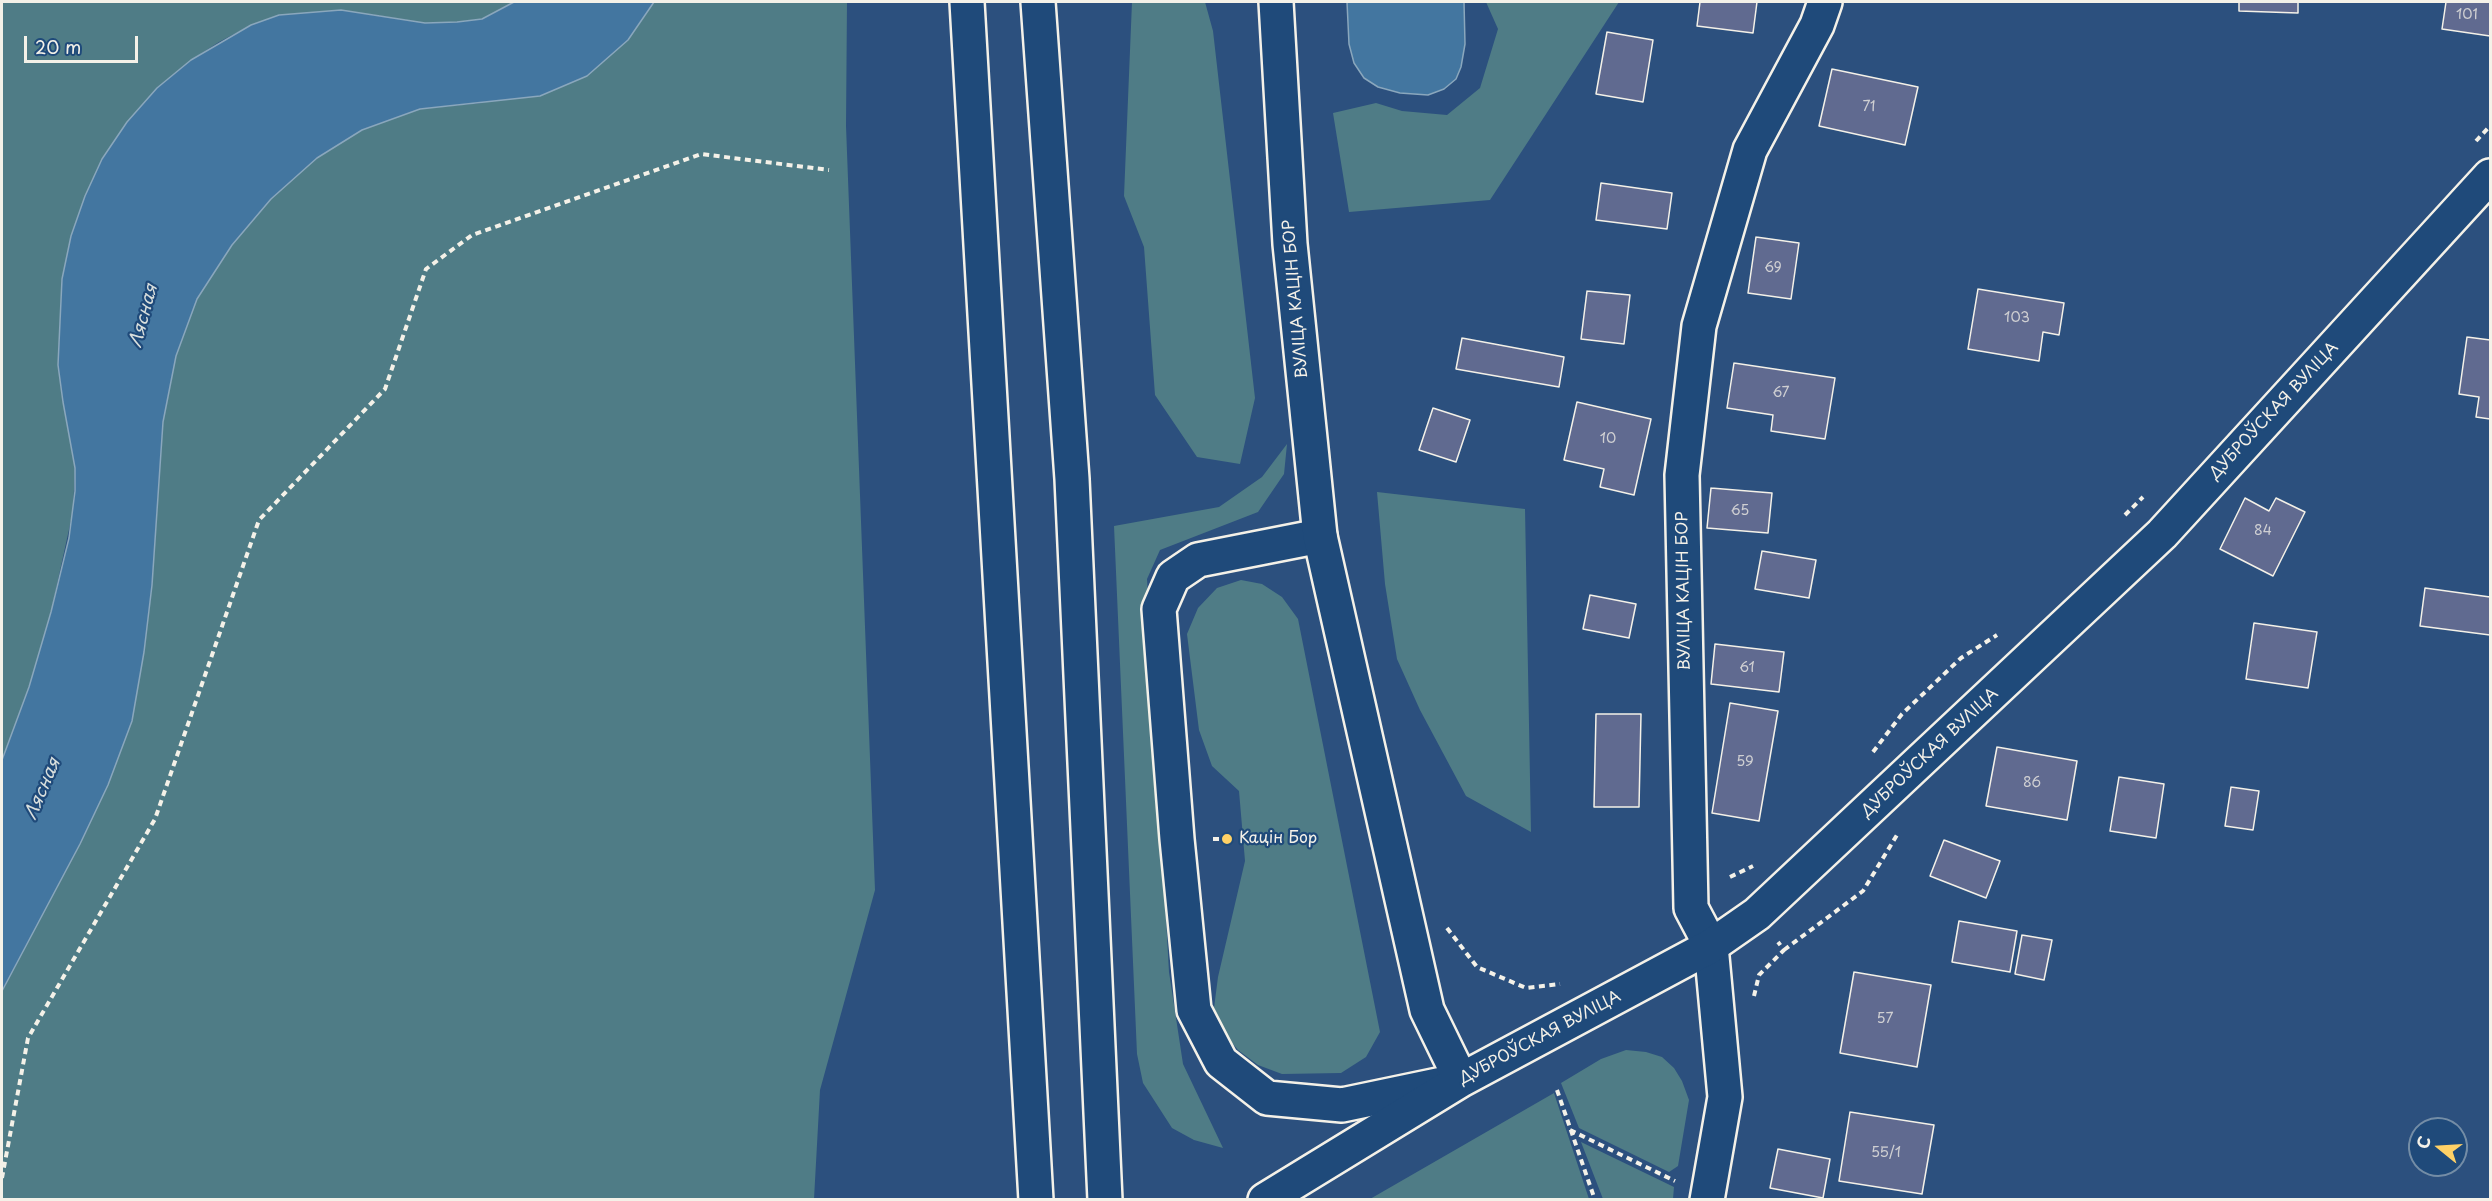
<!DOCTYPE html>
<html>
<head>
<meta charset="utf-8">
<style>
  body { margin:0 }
  #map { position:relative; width:2492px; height:1201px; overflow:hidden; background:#2c507e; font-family:"Playpen Sans",sans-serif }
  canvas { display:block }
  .frame { position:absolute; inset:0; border:3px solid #f4f1e8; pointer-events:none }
  .north { position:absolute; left:2408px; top:1117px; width:60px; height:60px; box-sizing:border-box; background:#1f4a7a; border:2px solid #748da6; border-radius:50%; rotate:288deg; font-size:16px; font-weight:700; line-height:24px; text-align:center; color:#f4f1e8 }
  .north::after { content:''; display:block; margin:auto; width:21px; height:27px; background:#ffd166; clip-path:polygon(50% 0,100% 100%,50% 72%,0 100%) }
  .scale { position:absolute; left:24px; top:36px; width:114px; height:27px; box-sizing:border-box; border:3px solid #f4f1e8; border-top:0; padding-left:8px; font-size:18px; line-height:21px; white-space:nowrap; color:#f4f1e8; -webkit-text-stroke:4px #1f4a7a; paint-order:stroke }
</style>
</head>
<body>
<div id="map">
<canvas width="2492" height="1201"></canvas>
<div class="frame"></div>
<div class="north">С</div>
<div class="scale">20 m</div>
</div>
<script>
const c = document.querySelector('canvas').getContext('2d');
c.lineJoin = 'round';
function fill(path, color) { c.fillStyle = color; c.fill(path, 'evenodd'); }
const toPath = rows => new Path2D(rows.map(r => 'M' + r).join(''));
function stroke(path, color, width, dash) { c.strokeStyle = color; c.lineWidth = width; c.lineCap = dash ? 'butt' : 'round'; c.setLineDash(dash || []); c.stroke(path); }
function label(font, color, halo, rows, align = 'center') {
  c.font = font + ' "Playpen Sans",sans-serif'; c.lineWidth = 4.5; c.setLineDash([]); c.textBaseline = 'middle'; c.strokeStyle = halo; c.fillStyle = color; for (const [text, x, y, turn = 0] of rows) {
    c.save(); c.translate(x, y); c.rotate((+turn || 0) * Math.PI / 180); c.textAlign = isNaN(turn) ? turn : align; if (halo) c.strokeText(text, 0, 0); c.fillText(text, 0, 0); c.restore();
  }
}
fill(toPath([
  [2,2,514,2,482,19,457,22,425,23,369,14,279,15,251,25,219,42,191,60,157,88,85,196,71,236,62,279,58,365,63,402,75,468,73,511,51,612,29,687,2,760],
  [654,2,847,2,846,126,875,890,820,1090,814,1199,2,1200,2,991,80,844,144,652,152,585,163,422,176,356,197,299,232,245,271,199,317,158,362,130,420,109,482,103,628,40],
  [1132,2,1205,2,1213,31,1255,398,1240,464,1197,457,1155,395,1144,247,1124,196],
  [1486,2,1619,2,1490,200,1349,212,1333,113,1376,103,1402,111,1447,115,1480,88,1498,29],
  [1287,444,1284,474,1258,512,1160,550,1147,579,1169,972,1183,1064,1223,1148,1194,1140,1172,1128,1143,1083,1137,1054,1114,526,1219,507,1262,477],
  [1377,492,1525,509,1531,832,1466,796,1420,710,1397,659,1385,584],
  [1241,580,1262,584,1282,597,1298,619,1380,1032,1366,1057,1341,1073,1282,1074,1258,1065,1238,1050,1224,1033,1214,1008,1218,977,1245,861,1239,791,1212,766,1199,730,1187,634,1198,608,1217,588],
  [1626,1050,1646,1052,1662,1057,1674,1068,1682,1081,1689,1100,1678,1166,1669,1172,1579,1128,1561,1083,1601,1059],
  [1554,1093,1589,1199,1370,1199],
  [1581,1142,1674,1187,1673,1199,1603,1199]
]), '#4f7c86');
const water = toPath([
  [514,2,654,2,628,40,587,76,540,96,420,109,362,130,317,158,271,199,232,245,197,299,176,356,163,422,152,585,144,652,132,721,108,785,80,844,2,991,2,760,29,687,51,612,69,538,75,491,75,468,63,402,58,365,62,279,71,236,85,196,102,159,127,122,157,88,191,60,251,25,279,15,341,10,425,23,457,22,482,19,514,2],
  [1347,2,1464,2,1465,44,1461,67,1456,79,1444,89,1428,95,1400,93,1378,87,1364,78,1354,63,1349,44,1347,2]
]);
fill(water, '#4376a0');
stroke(water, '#8aa7bd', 1.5);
const building = toPath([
  [1700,2,1757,2,1753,33,1697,26,1700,2],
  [2239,2,2298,2,2298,13,2239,11,2239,2],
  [2446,2,2490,2,2490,36,2442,29,2446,2],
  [1607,32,1653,40,1643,102,1596,94,1607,32],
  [1832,69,1918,87,1905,145,1819,126,1832,69],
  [1601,183,1672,193,1667,229,1596,220,1601,183],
  [1756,237,1799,243,1791,299,1748,293,1756,237],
  [1978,289,2064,303,2059,335,2043,332,2039,361,1968,349,1978,289],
  [1587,291,1630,295,1624,344,1581,339,1587,291],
  [2467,337,2490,340,2490,419,2476,417,2479,397,2459,394,2467,337],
  [1462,338,1564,357,1559,387,1456,369,1462,338],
  [1734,363,1835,378,1825,439,1771,431,1773,415,1727,408,1734,363],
  [1577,402,1651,419,1634,495,1600,487,1604,469,1564,460,1577,402],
  [1433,408,1470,420,1456,462,1419,450,1433,408],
  [1711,488,1772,493,1768,533,1707,528,1711,488],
  [2245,498,2269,511,2276,498,2305,512,2273,576,2220,549,2245,498],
  [1762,551,1816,560,1809,598,1755,589,1762,551],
  [2425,588,2490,597,2490,635,2420,626,2425,588],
  [1590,595,1636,604,1629,638,1583,629,1590,595],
  [2254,623,2317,632,2308,688,2246,679,2254,623],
  [1715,644,1784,652,1779,692,1711,684,1715,644],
  [1730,703,1778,711,1759,821,1712,813,1730,703],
  [1596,714,1641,714,1639,807,1594,807,1596,714],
  [1997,747,2077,761,2067,820,1986,806,1997,747],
  [2119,777,2164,784,2156,838,2110,831,2119,777],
  [2231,787,2259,791,2253,830,2225,826,2231,787],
  [1944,840,2000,861,1986,898,1930,876,1944,840],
  [1959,921,2017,931,2010,972,1952,962,1959,921],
  [2022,935,2052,940,2044,980,2015,974,2022,935],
  [1854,972,1931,985,1917,1067,1840,1053,1854,972],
  [1850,1112,1934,1125,1922,1194,1839,1181,1850,1112],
  [1778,1149,1830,1159,1823,1198,1770,1188,1778,1149]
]);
fill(building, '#606a90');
stroke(building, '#f4f1e8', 1.5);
const minor = toPath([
  [1320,536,1198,560,1173,577,1159,609,1177,839,1194,1010,1221,1062,1267,1098,1342,1105,1457,1081],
  [1707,1200,1725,1097,1711,946,1691,908,1682,475,1699,326,1750,150,1817,25,1825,2]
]);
const major = toPath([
  [1276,2,1290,244,1320,536,1427,1010,1461,1080],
  [1265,1200,1461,1080,1711,946,1757,914,2162,534,2490,176]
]);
const highway = toPath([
  [967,2,1036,1200],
  [1038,2,1072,479,1105,1200]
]);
stroke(minor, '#f4f1e8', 38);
stroke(major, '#f4f1e8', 38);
stroke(highway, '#f4f1e8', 38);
stroke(toPath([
  [2476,141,2490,126],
  [2125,515,2143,497],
  [1873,752,1902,714,1961,658,1997,635],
  [1213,839,1227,839],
  [1730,877,1753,866],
  [1447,928,1477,967,1526,988,1560,984],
  [1784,950,1863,891,1897,835],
  [1754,996,1759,975,1784,950,1778,942],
  [1557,1090,1595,1200],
  [1570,1130,1675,1181],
  [2,1178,28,1038,155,819,259,520,385,389,426,269,472,235,701,154,829,170]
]), '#f4f1e8', 4, [6, 4.5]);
stroke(minor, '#1f4a7a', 33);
stroke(major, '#1f4a7a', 33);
stroke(highway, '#1f4a7a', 33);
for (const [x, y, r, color] of [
  [1227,839,6,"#ffd166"]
]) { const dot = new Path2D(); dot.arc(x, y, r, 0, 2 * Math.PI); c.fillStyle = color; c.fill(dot); stroke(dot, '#1f4a7a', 2); }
label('14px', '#cfcfd2', null, [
  ["101",2467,15],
  ["71",1869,107],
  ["69",1773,268],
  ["103",2017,318],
  ["67",1781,393],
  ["10",1608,439],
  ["65",1740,511],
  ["84",2263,531],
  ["61",1747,668],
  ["59",1745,762],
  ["86",2032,783],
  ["57",1885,1019],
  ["55/1",1886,1153]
]);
label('16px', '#f4f1e8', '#1f4a7a', [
  ["ВУЛІЦА КАЦІН БОР",1296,299,-95],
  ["ДУБРОЎСКАЯ ВУЛІЦА",2274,411,-47],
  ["ВУЛІЦА КАЦІН БОР",1684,591,-91],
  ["ДУБРОЎСКАЯ ВУЛІЦА",1930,753,-43],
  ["ДУБРОЎСКАЯ ВУЛІЦА",1540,1038,-28]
]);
label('16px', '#f4f1e8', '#1f4a7a', [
  ["Кацін Бор",1239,839]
], 'left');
label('italic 18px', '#d9dfdd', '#1f4a7a', [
  ["Лясная",144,316,-75],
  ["Лясная",43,789,-67]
]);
</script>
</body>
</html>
